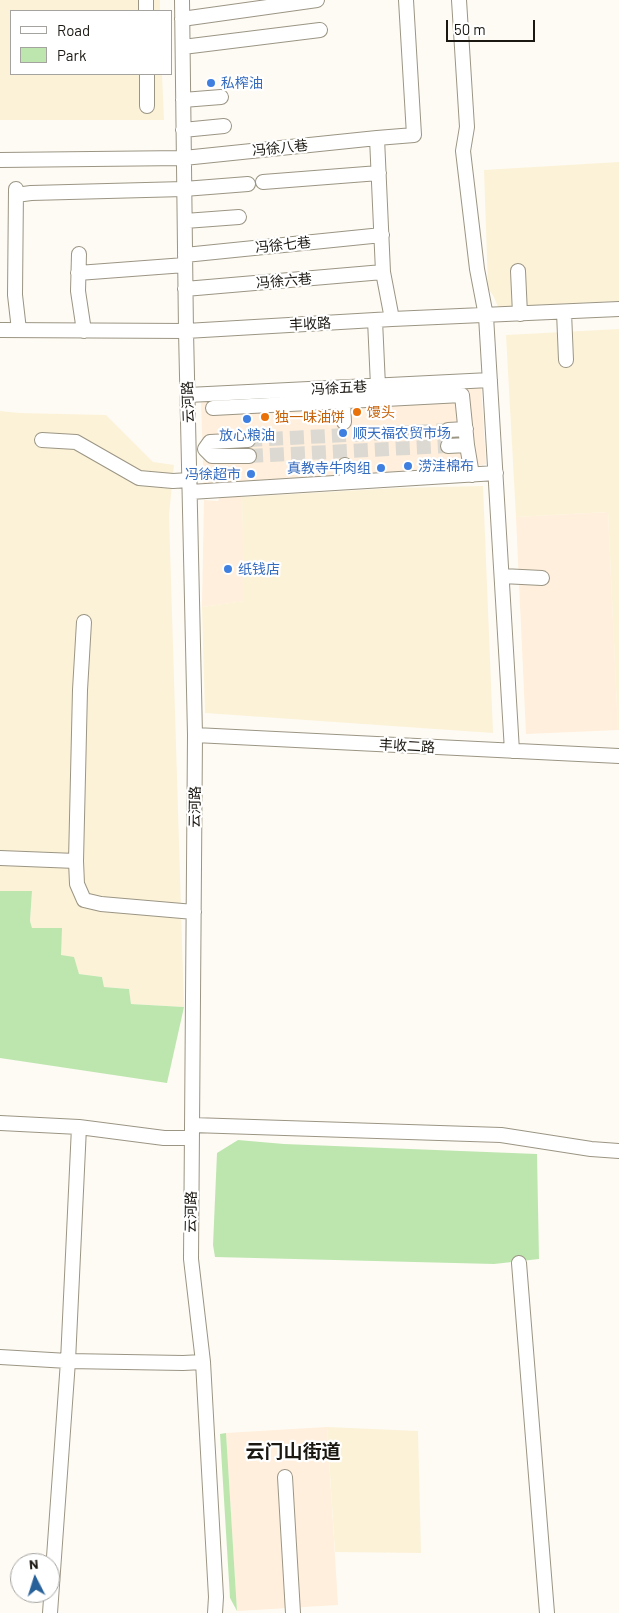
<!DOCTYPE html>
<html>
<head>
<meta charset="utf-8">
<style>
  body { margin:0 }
  #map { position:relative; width:619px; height:1613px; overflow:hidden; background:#fefbf4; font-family:Barlow,sans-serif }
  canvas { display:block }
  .legend { position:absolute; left:10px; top:10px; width:162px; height:65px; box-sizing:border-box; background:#fff; border:1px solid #a4a3a0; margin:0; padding:6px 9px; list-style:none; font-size:15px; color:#1b1812 }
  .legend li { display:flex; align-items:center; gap:10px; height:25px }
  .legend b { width:25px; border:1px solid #a4a3a0 }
  .north { position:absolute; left:10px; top:1553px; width:50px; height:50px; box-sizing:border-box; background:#fff; border:1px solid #a4a3a0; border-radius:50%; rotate:355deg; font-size:14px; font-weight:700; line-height:20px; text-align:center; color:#1b1812 }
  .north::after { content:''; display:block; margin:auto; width:18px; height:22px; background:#286199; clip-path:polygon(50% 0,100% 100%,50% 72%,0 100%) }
  .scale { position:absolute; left:446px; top:20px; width:89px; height:22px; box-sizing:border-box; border:2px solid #1b1812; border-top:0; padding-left:6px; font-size:15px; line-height:18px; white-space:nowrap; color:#1b1812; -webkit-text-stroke:4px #fff; paint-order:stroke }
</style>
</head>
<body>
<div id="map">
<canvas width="619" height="1613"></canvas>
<ul class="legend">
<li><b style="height:6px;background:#fff"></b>Road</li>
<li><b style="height:14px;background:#bde6af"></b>Park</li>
</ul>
<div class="north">N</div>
<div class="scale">50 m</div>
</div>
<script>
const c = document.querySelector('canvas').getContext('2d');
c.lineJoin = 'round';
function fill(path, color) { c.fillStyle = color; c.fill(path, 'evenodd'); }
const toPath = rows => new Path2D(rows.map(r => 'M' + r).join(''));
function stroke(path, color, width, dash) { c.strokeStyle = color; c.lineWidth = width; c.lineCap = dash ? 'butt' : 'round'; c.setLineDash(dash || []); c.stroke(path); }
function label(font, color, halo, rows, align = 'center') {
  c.font = font + ' Barlow,"Noto Sans SC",sans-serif'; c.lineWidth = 4.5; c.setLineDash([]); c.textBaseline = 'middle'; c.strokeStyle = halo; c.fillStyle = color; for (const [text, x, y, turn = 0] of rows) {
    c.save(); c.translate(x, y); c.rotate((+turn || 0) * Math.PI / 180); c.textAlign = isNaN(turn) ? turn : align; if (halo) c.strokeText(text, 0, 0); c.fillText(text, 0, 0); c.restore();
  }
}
fill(toPath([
  [481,385,486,464,454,471,204,488,201,401],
  [220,497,242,497,245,601,202,607,204,500,218,501],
  [608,512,618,730,526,734,516,517],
  [327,1427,338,1605,237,1611,226,1433]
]), '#ffefdc');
fill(toPath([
  [0,0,160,0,160,11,11,11,11,74,162,74,164,120,0,120],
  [619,162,619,301,498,307,494,297,488,288,484,170],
  [619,329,619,730,618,730,608,512,516,517,506,335],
  [0,411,20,413,106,415,153,462,174,465,169,515,184,1007,131,1004,129,989,104,987,102,977,79,974,61,955,32,928,30,921,32,891,0,891],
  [483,486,493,733,205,713,202,607,244,601,242,497,396,488],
  [327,1427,418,1431,421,1553,335,1552]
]), '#fcf2d8');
fill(toPath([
  [0,891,32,891,30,921,32,928,62,928,61,955,74,957,79,974,102,977,104,987,129,989,131,1004,184,1007,167,1083,0,1058],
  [238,1140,284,1144,537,1154,539,1259,494,1264,215,1257,213,1245,217,1153],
  [226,1433,237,1611,230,1598,220,1434]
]), '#bde6af');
stroke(toPath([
  [248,440,448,430],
  [249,456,448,446]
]), '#dcd9d2', 14, [14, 7]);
const minor = toPath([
  [146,0,146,11],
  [182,0,186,331,195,735,191,1259,203,1362,216,1597,215,1613],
  [459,0,467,127,463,151,477,269,486,316,512,751],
  [182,19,317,0],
  [183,47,320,30],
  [147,74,147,106],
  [183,100,221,97],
  [183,130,224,126],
  [0,160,184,158,377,138],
  [263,182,379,173],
  [16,189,15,295,19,330],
  [16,195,31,193,184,189,248,184],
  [185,221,239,217],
  [79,254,78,291,84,331],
  [185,255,382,235],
  [518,271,520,314],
  [78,273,185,265],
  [185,289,383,272],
  [564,312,566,360],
  [392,319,383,272,377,138,414,135,406,0],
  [375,320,378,386],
  [0,330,186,331,392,319,619,309],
  [188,395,490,380],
  [343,402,344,422],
  [213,408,462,395,467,445,472,475],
  [448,430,466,429],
  [42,440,76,442,139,478,173,481,190,480],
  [248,440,210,442,205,449,212,456,249,456],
  [448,446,467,445],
  [345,465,346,473],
  [190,492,496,473],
  [502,576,542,578],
  [84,622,80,690,76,861,77,884,84,900,101,904,194,912],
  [195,735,619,756],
  [0,858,76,861],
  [0,1123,79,1127,164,1138,192,1138],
  [192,1125,501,1135,591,1149,619,1151],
  [519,1263,547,1613],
  [0,1357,68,1361,183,1363,203,1362],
  [285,1477,293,1613],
  [50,1613,68,1361,79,1127]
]);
stroke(minor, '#9b9584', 16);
stroke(minor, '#fff', 14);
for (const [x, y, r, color] of [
  [211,83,5,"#3f7fe0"],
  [357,412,5,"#e8710a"],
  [265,417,5,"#e8710a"],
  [247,419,5,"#3f7fe0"],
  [343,433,5,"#3f7fe0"],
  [408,466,5,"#3f7fe0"],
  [381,468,5,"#3f7fe0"],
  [251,474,5,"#3f7fe0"],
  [228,569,5,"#3f7fe0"]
]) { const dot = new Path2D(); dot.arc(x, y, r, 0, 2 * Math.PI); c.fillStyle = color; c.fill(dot); stroke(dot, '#fff', 2); }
label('14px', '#366cbe', '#fff', [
  ["私榨油",221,83],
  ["顺天福农贸市场",353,433],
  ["放心粮油",247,435,"center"],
  ["涝洼棉布",418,466],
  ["真教寺牛肉组",371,468,"right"],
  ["冯徐超市",241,474,"right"],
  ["纸钱店",238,569]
], 'left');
label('14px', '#1b1812', '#fff', [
  ["冯徐八巷",280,148,-6],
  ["冯徐七巷",283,245,-6],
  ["冯徐六巷",284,281,-5],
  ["丰收路",310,324,-3],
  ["冯徐五巷",339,388,-3],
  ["云河路",188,402,-92],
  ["丰收二路",407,746,3],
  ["云河路",195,807,-89],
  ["云河路",191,1212,-89]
]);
label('14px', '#c56008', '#fff', [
  ["馒头",367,412],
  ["独一味油饼",275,417]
], 'left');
label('bold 19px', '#1b1812', '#fff', [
  ["云门山街道",293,1452]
]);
</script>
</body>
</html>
